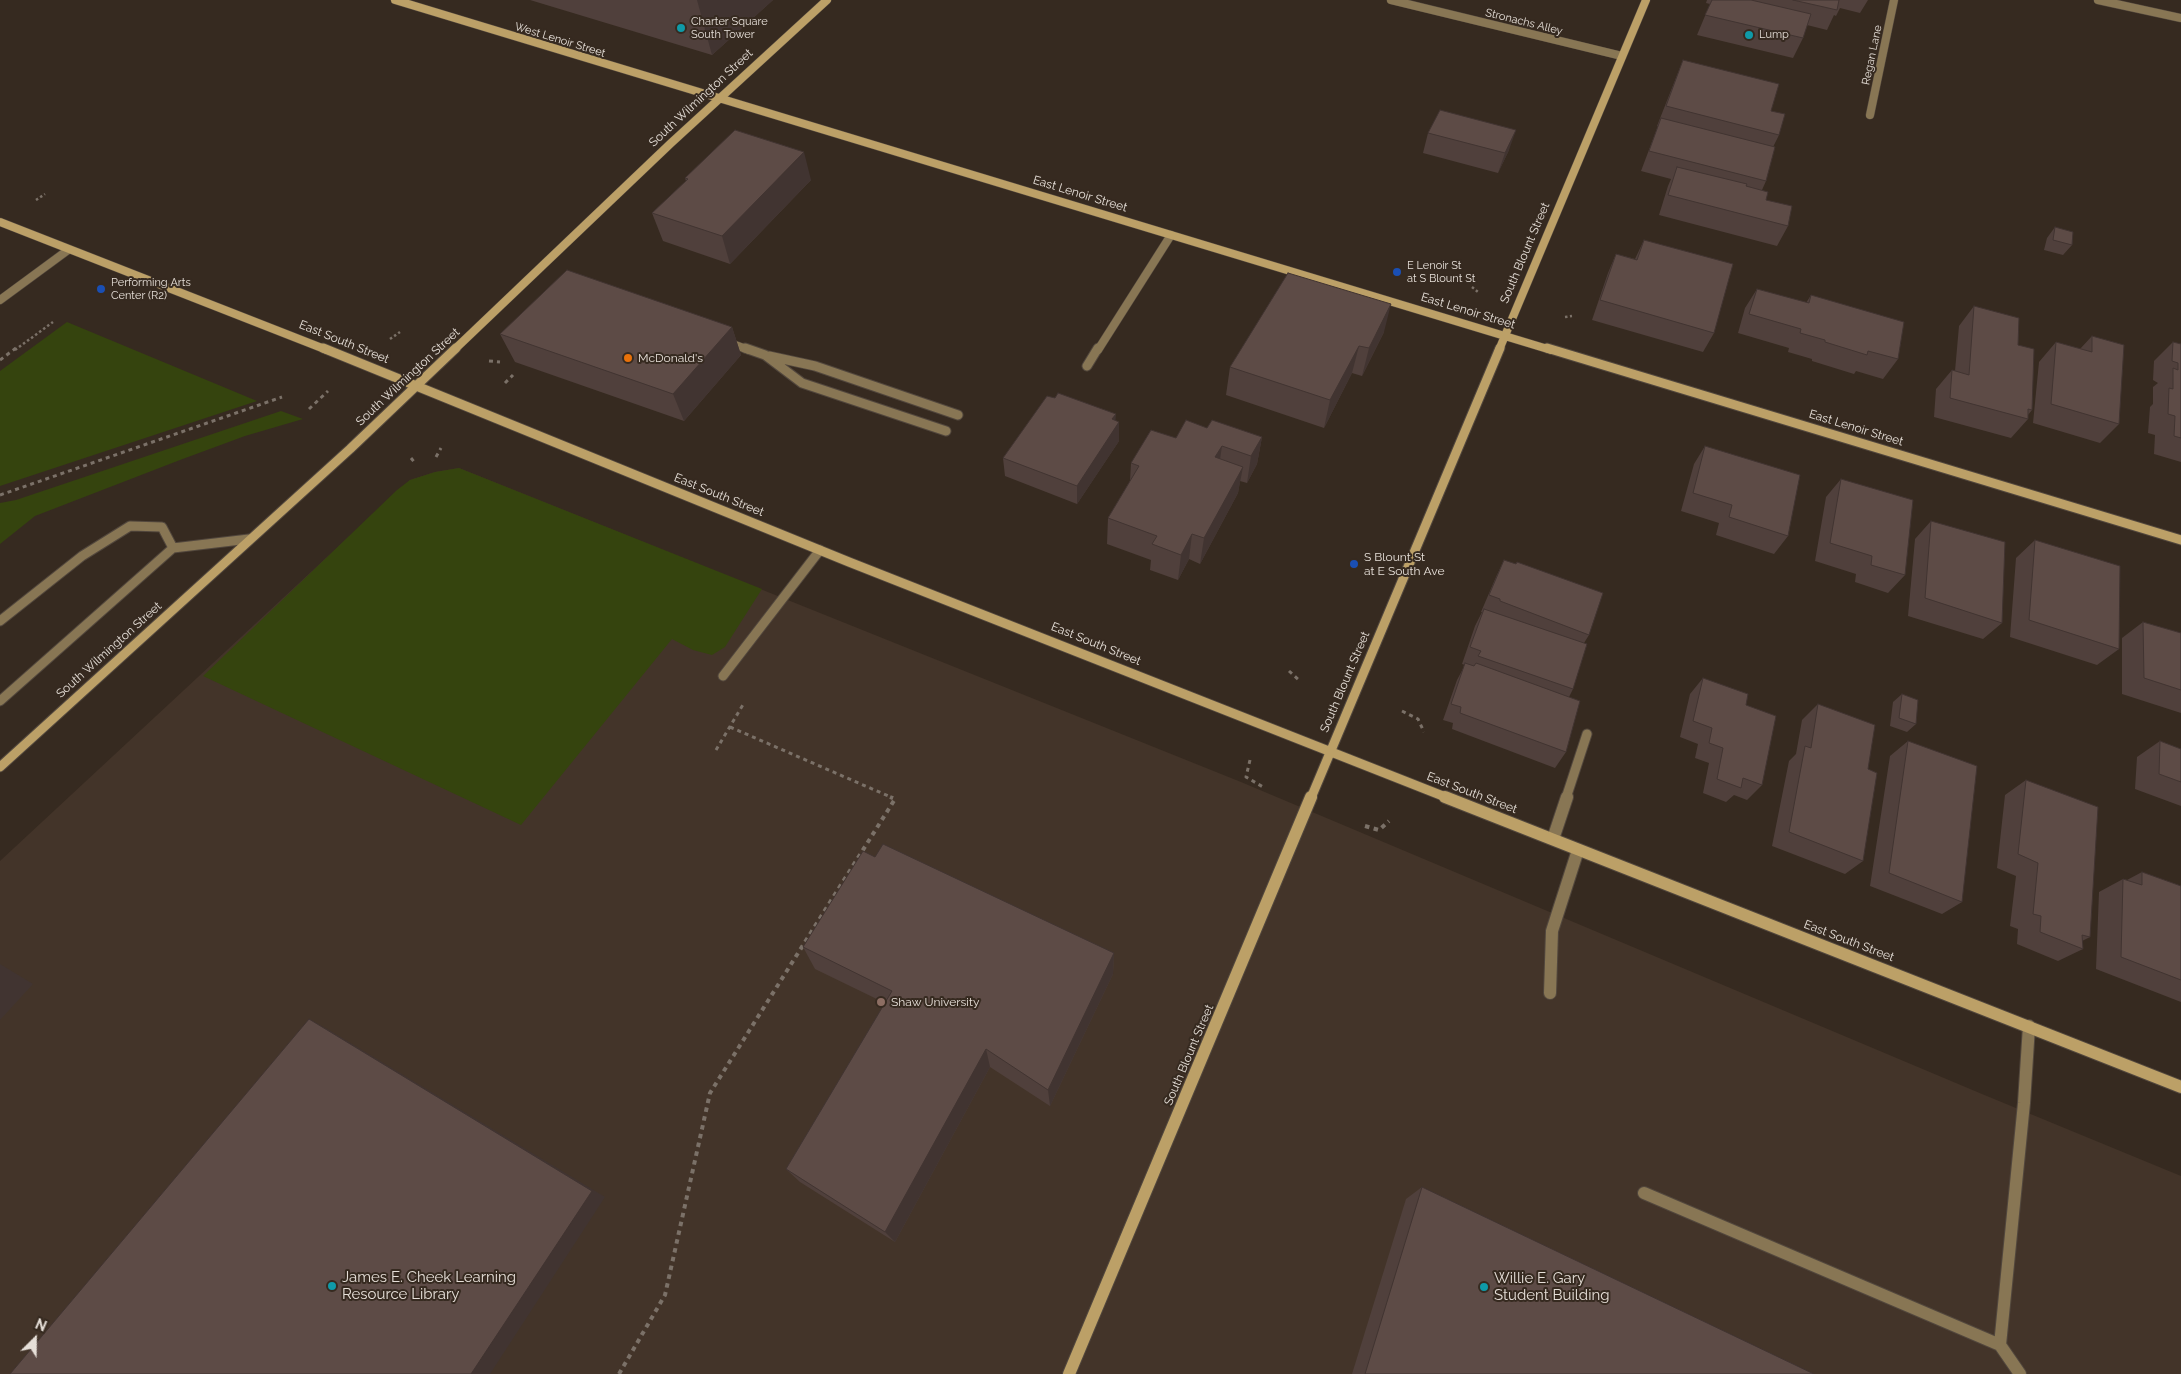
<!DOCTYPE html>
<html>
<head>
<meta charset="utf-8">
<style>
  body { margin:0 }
  #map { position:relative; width:2181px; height:1374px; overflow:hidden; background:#362a20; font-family:Raleway,sans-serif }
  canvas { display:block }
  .north { position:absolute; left:10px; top:1314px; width:50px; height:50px; -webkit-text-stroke:4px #362a20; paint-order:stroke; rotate:23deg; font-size:14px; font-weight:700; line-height:20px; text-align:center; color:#e6dfd8 }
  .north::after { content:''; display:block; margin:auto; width:18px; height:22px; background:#e6dfd8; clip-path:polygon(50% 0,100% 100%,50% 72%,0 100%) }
</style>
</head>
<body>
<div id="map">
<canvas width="2181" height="1374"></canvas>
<div class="north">N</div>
</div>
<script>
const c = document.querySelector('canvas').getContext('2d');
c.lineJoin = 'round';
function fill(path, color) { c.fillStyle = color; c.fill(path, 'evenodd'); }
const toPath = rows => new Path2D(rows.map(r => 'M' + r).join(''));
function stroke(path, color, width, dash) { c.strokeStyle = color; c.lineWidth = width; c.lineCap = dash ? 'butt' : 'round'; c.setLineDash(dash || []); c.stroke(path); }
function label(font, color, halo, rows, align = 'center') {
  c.font = font + ' Raleway,sans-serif'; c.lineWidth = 4; c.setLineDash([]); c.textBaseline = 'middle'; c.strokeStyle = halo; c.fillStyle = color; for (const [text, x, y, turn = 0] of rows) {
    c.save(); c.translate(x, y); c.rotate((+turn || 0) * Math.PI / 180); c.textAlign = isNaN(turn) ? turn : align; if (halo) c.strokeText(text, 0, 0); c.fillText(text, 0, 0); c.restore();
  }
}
fill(toPath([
  [459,468,1241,782,1982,1094,2181,1176,2181,1374,0,1374,0,861,410,480,435,472]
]), '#433429');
fill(toPath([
  [67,322,257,401,0,486,0,371],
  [281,411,303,419,245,436,180,460,35,516,0,544,0,503,16,500],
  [459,468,762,589,725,647,712,655,693,650,672,639,521,825,203,676,397,490,410,480,435,472]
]), '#35440e');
const laneFar2 = toPath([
  [1391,0,1622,56],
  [0,300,68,250],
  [727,342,749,350],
  [1098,350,1171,235]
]);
const laneFar1 = toPath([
  [745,348,765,355,802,383,946,431],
  [769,356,815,366,958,415],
  [1087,366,1098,348],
  [0,621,82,556,130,526,162,527,173,548],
  [723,676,820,550],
  [0,701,173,548,249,539],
  [1566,798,1587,734]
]);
const lane = toPath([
  [1553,839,1567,797],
  [1550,993,1552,931,1578,850],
  [1644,1193,2000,1345,2024,1103,2029,1026],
  [2000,1345,2020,1374]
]);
const street = toPath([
  [2098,0,2181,18],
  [1870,115,1894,0]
]);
const secondaryFar2 = toPath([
  [395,0,1551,350],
  [0,222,327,350],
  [454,350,670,144,827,0],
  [1499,350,1646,0]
]);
const secondaryFar1 = toPath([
  [323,348,849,562,1448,798],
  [1547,348,2181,540],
  [0,767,350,449,456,348],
  [1311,798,1500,348]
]);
const secondary = toPath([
  [1445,797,2181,1087],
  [1069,1374,1311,797]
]);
stroke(laneFar2, '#52473d', 9);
stroke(laneFar1, '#52473d', 11);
stroke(lane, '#52473d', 14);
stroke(street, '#52473d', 9);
stroke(secondaryFar2, '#52473d', 9);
stroke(secondaryFar1, '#52473d', 11);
stroke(secondary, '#52473d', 14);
stroke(toPath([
  [36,200,45,194],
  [1472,287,1478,292],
  [1565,317,1572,316],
  [390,339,400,332],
  [15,350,53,322]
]), '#7b7168', 2.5, [2.5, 2.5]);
stroke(toPath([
  [0,360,16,348],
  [489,361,500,362],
  [505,383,513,375],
  [309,409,328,391],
  [436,457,441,448],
  [411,458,415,463],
  [0,495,282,397],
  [1289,671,1300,681],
  [1402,711,1418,719,1424,732],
  [730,727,893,798],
  [716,750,744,703],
  [1250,760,1246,777,1263,787]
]), '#7b7168', 3, [4, 4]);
stroke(toPath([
  [1365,826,1379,830,1389,821],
  [619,1374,665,1295,710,1093,895,799,890,797]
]), '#7b7168', 4, [4.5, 4.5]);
stroke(laneFar2, '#887654', 8);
stroke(laneFar1, '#887654', 9);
stroke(lane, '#887654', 12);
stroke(street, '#887654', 8);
stroke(secondaryFar2, '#bca067', 8);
stroke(secondaryFar1, '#bca067', 9);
stroke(secondary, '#bca067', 12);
fill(toPath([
  [530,0,773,0,712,55],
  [1707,0,1868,0,1860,13,1840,8,1836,16,1834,15,1827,30,1807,25,1803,38,1793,58,1697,35,1710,4,1706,3],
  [1683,60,1771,111,1779,135,1773,147,1766,181,1762,190,1766,200,1788,226,1777,246,1659,215,1668,186,1671,179,1641,171,1658,126,1657,126],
  [1428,133,1509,150,1498,173,1423,153],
  [685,178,811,180,730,264,663,241,652,213,686,181],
  [2055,227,2072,245,2063,255,2044,250,2047,238],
  [1644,240,1714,333,1703,352,1592,320,1608,273,1616,254,1635,259],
  [1757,289,1806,303,1811,295,1898,359,1883,379,1856,371,1854,374,1812,361,1812,359,1788,352,1789,348,1738,333,1745,308],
  [1974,306,2018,345,2032,410,2028,415,2028,419,2011,438,1934,417,1936,389,1952,370,1955,371,1959,326],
  [732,327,741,355,684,421,515,362,500,334],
  [1384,332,1362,376,1352,373,1324,428,1226,395,1230,367],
  [2092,336,2119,424,2100,443,2033,423,2039,362,2056,342,2080,349],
  [2173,342,2181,344,2181,462,2154,454,2155,435,2148,433,2150,407,2153,404,2153,387,2158,383,2153,380,2154,361],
  [1115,421,1119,441,1077,504,1005,476,1003,458],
  [1207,428,1262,437,1257,464,1247,483,1240,481,1238,493,1200,564,1189,559,1178,580,1150,570,1151,560,1107,544,1108,518,1130,481,1131,463,1176,438],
  [1705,446,1788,536,1774,554,1716,535,1719,523,1681,511,1694,464],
  [1841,479,1905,575,1888,593,1855,582,1856,574,1815,561,1826,497],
  [1931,521,2002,623,1983,639,1908,616,1915,539],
  [2035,540,2119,649,2097,665,2010,637,2016,558],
  [1504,560,1589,635,1584,643,1573,689,1569,697,1566,752,1555,768,1452,729,1453,723,1443,720,1457,680,1465,665,1462,664,1475,626,1482,612,1481,612,1496,577],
  [2143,622,2181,633,2181,713,2122,694,2122,638],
  [1703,678,1746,705,1762,785,1747,800,1734,795,1726,802,1703,793,1709,763,1695,758,1698,744,1680,737,1690,694],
  [1902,694,1916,724,1907,732,1890,726,1893,702],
  [1818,704,1868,769,1863,861,1845,874,1772,846,1789,761,1796,754,1802,720],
  [1908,741,1962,902,1942,914,1870,886,1890,756],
  [2160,741,2181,749,2181,806,2135,789,2137,757],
  [2026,780,2090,937,2082,941,2083,949,2058,961,2017,944,2018,929,2010,926,2016,876,1997,868,2005,795],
  [875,857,1114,953,1113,974,1050,1106,990,1067,895,1242,800,1182,786,1169,885,1003,815,969,803,947],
  [2142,872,2181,886,2181,1002,2096,969,2099,892,2123,879,2127,880],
  [1422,1187,1814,1374,1352,1374,1406,1199]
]), '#50403c');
fill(toPath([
  [697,0,773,0,712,55],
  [1516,130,1509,150,1498,173,1505,153],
  [804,152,811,180,730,264,722,236],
  [1391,304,1384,332,1362,376,1369,348],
  [732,327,741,355,684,421,673,394],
  [1359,346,1352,373,1324,428,1330,400],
  [1116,414,1115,427,1119,422,1119,441,1077,504,1077,486,1112,419],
  [1262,437,1257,464,1247,483,1251,456],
  [1222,446,1218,473,1215,457],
  [1243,467,1238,493,1200,564,1204,538],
  [1192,534,1189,559,1178,580,1181,555],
  [1114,953,1113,974,1050,1106,1048,1090],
  [0,964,33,984,0,1020],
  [309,1019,329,1030,605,1197,490,1374,471,1374],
  [986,1049,990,1067,895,1242,885,1232]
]), '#413431');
const building = toPath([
  [1712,0,1751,0,1811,14,1803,38,1705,15,1712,0],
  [1793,0,1839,0,1837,10,1793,0],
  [1683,60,1779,84,1771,111,1785,114,1779,135,1666,106,1683,60],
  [1440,110,1516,130,1505,153,1428,133,1440,110],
  [1661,118,1775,147,1766,181,1649,151,1661,118],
  [735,130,804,152,722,236,652,213,688,179,685,178,735,130],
  [1677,167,1747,184,1746,186,1768,192,1766,200,1792,206,1788,226,1668,195,1677,167],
  [2055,227,2073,232,2072,245,2053,240,2055,227],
  [1644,240,1733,264,1714,333,1600,300,1616,254,1637,260,1644,240],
  [567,270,732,327,673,394,500,334,567,270],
  [1288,273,1391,304,1369,348,1359,346,1330,400,1230,367,1288,273],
  [1757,289,1809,303,1811,295,1904,322,1898,359,1868,351,1867,355,1825,342,1825,340,1800,333,1801,329,1749,314,1757,289],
  [1974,306,2019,318,2018,345,2034,349,2032,410,2028,409,2028,419,1950,398,1952,370,1969,375,1974,306],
  [2092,336,2124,345,2119,424,2051,404,2056,342,2092,352,2092,336],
  [2173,342,2181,344,2181,438,2174,436,2175,416,2168,414,2169,388,2173,389,2173,368,2178,370,2178,363,2172,361,2173,342],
  [1058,393,1116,414,1112,419,1119,422,1077,486,1003,458,1047,396,1055,398,1058,393],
  [1186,420,1207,428,1212,420,1262,437,1251,456,1222,446,1215,457,1243,467,1204,538,1192,534,1181,555,1152,544,1157,536,1108,518,1139,466,1131,463,1151,430,1176,438,1186,420],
  [1705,446,1800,475,1788,536,1729,517,1732,505,1693,493,1705,446],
  [1841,479,1913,500,1905,575,1871,565,1872,556,1830,543,1841,479],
  [1931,521,2005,542,2002,623,1925,598,1931,521],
  [2035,540,2120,566,2119,649,2029,620,2035,540],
  [1504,560,1516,564,1517,562,1603,593,1589,635,1500,601,1500,599,1489,595,1504,560],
  [1484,609,1587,644,1573,689,1478,656,1481,651,1470,647,1484,609],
  [2143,622,2181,633,2181,690,2144,678,2143,622],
  [1465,663,1474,666,1476,663,1580,701,1566,752,1460,713,1461,707,1451,704,1465,663],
  [1703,678,1748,694,1746,705,1776,716,1762,785,1743,778,1741,788,1717,779,1723,748,1709,743,1712,728,1693,721,1703,678],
  [1902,694,1918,700,1916,724,1899,718,1902,694],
  [1818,704,1875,725,1868,769,1877,773,1863,861,1789,832,1805,746,1811,748,1818,704],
  [1908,741,1977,766,1962,902,1889,873,1908,741],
  [2160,741,2181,749,2181,782,2159,774,2160,741],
  [2026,780,2098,807,2090,937,2082,935,2083,949,2040,932,2041,916,2033,914,2038,863,2018,854,2026,780],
  [883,844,1114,953,1048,1090,986,1049,885,1232,786,1169,892,991,803,947,863,851,875,857,883,844],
  [2142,872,2181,886,2181,980,2121,957,2123,879,2142,885,2142,872],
  [309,1019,592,1191,471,1374,10,1374,309,1019],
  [1422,1187,1814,1374,1365,1374,1422,1187]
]);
fill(building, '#5d4b46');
stroke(building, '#413431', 1);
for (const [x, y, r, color] of [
  [681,28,5,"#0f9aa8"],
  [1749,35,5,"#0f9aa8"],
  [1397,272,5,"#1a4fb4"],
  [101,289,5,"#1a4fb4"],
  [628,358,5,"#e8710a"],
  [1354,564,5,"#1a4fb4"],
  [881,1002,5,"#8d6e63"],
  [332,1286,5,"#0f9aa8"],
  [1484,1287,5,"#0f9aa8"]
]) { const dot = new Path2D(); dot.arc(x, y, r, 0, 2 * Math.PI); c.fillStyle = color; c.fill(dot); stroke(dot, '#362a20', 2); }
label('11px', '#e6dfd8', '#362a20', [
  ["Charter Square",691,22],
  ["South Tower",691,35],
  ["Lump",1759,35],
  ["E Lenoir St",1407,266],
  ["at S Blount St",1407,279],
  ["Performing Arts",111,283],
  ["Center (R2)",111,296]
], 'left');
label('11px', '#e6dfd8', '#362a20', [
  ["Stronachs Alley",1524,22,14],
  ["West Lenoir Street",560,40,17],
  ["Regan Lane",1872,55,-78]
]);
label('12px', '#e6dfd8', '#362a20', [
  ["South Wilmington Street",701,98,-43],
  ["East Lenoir Street",1080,194,17],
  ["South Blount Street",1525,253,-67],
  ["East Lenoir Street",1468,311,17],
  ["East South Street",344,342,22],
  ["South Wilmington Street",408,377,-43],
  ["East Lenoir Street",1856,428,17],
  ["East South Street",719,495,22],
  ["East South Street",1096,644,22],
  ["South Wilmington Street",109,650,-42],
  ["South Blount Street",1345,682,-67],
  ["East South Street",1472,793,21],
  ["East South Street",1849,941,21],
  ["South Blount Street",1189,1055,-67]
]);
label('12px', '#e6dfd8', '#362a20', [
  ["McDonald's",638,358],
  ["S Blount St",1364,557],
  ["at E South Ave",1364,571],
  ["Shaw University",891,1002]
], 'left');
label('15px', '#e6dfd8', '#362a20', [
  ["James E. Cheek Learning",342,1277],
  ["Resource Library",342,1294],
  ["Willie E. Gary",1494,1278],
  ["Student Building",1494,1295]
], 'left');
</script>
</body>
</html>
